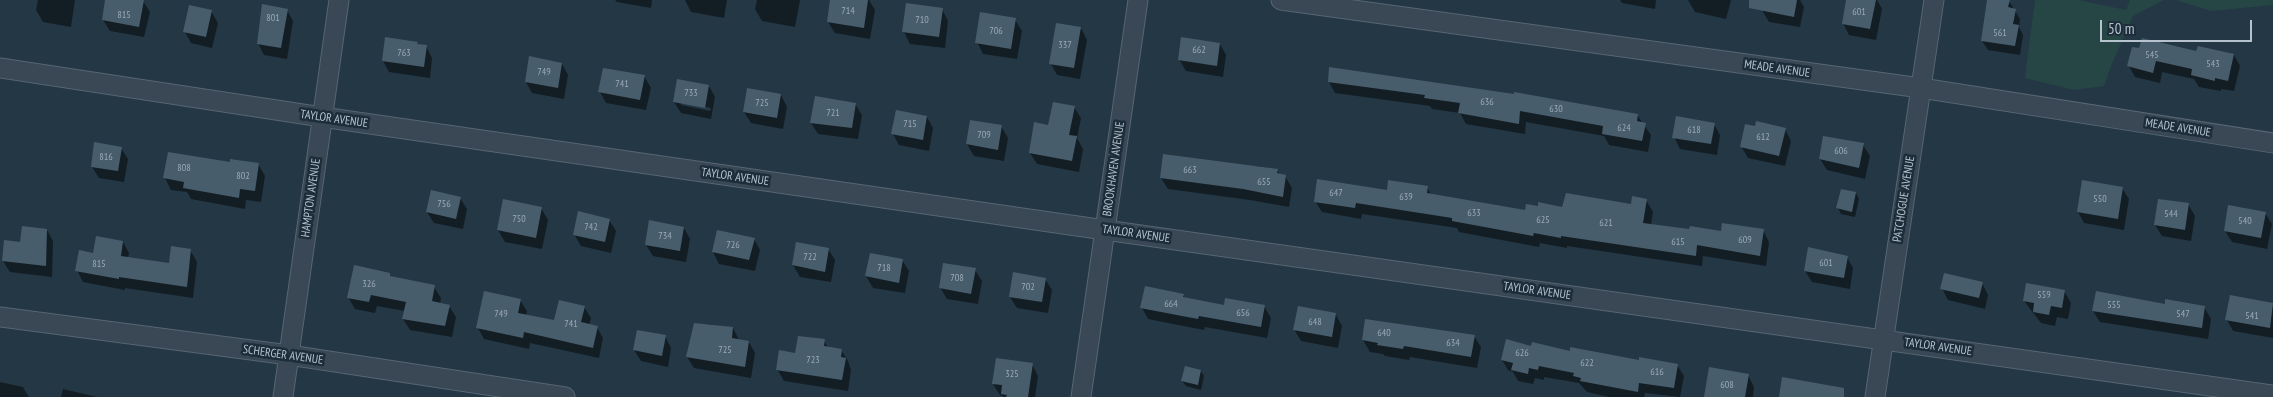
<!DOCTYPE html>
<html>
<head>
<meta charset="utf-8">
<style>
  body { margin:0 }
  #map { position:relative; width:2273px; height:397px; overflow:hidden; background:#243745; font-family:"PT Sans Narrow",sans-serif }
  canvas { display:block }
  .scale { position:absolute; left:2100px; top:20px; width:152px; height:22px; box-sizing:border-box; border:2px solid #b6c3ce; border-top:0; padding-left:6px; font-size:15px; line-height:18px; white-space:nowrap; color:#b6c3ce; -webkit-text-stroke:4px #1d2d3a; paint-order:stroke }
</style>
</head>
<body>
<div id="map">
<canvas width="2273" height="397"></canvas>
<div class="scale">50 m</div>
</div>
<script>
const c = document.querySelector('canvas').getContext('2d');
c.lineJoin = 'round';
function fill(path, color) { c.fillStyle = color; c.fill(path, 'evenodd'); }
const toPath = rows => new Path2D(rows.map(r => 'M' + r).join(''));
function stroke(path, color, width, dash) { c.strokeStyle = color; c.lineWidth = width; c.lineCap = dash ? 'butt' : 'round'; c.setLineDash(dash || []); c.stroke(path); }
function label(font, color, halo, rows, align = 'center') {
  c.font = font + ' "PT Sans Narrow",sans-serif'; c.lineWidth = 5; c.setLineDash([]); c.textBaseline = 'middle'; c.strokeStyle = halo; c.fillStyle = color; for (const [text, x, y, turn = 0] of rows) {
    c.save(); c.translate(x, y); c.rotate((+turn || 0) * Math.PI / 180); c.textAlign = isNaN(turn) ? turn : align; if (halo) c.strokeText(text, 0, 0); c.fillText(text, 0, 0); c.restore();
  }
}
fill(toPath([
  [2035,0,2078,0,2126,10,2130,0,2164,0,2133,16,2111,66,2104,86,2074,90,2025,78],
  [2176,0,2273,0,2273,5,2211,11]
]), '#264645');
fill(toPath([
  [38,0,75,0,71,27,43,22,36,10],
  [107,0,143,1,150,12,144,37,110,31,103,20],
  [615,0,652,0,651,8,617,2],
  [685,0,727,0,724,18,691,12],
  [757,0,800,0,795,27,762,21,755,9],
  [832,0,869,0,875,10,870,39,835,33,828,22],
  [1620,0,1656,0,1655,9,1622,3],
  [1688,0,1731,0,1726,19,1695,12],
  [1764,0,1800,0,1804,7,1800,27,1769,22,1762,10],
  [1847,0,1877,0,1882,9,1876,40,1849,35,1843,23],
  [1988,0,2009,1,2020,19,2019,27,2023,35,2020,55,1988,50,1982,41],
  [263,5,287,10,293,21,287,59,264,55,258,43],
  [942,9,948,21,945,48,910,44,904,32],
  [211,11,218,23,212,48,191,43,185,32],
  [1015,20,1022,31,1017,59,983,54,977,42],
  [1081,28,1087,40,1080,79,1057,75,1051,64],
  [417,43,418,45,426,46,432,58,430,78,389,72,383,61],
  [1220,44,1226,55,1223,77,1186,71,1179,59],
  [2197,53,2234,55,2240,66,2234,91,2221,89,2221,91,2199,87,2194,79,2162,72,2160,83,2135,77,2129,66],
  [562,64,568,75,564,99,532,93,526,82],
  [644,76,651,88,646,110,606,103,600,92],
  [1329,82,1637,115,1651,135,1648,152,1609,145,1604,136,1526,122,1525,134,1466,124,1460,113,1432,109,1430,106,1335,93],
  [709,86,715,97,711,119,681,113,674,102],
  [681,102,711,108,710,111,681,105],
  [781,95,787,107,783,129,751,123,744,112],
  [855,104,862,115,858,139,818,134,811,123],
  [1074,107,1081,118,1077,138,1083,149,1079,172,1037,164,1030,153,1049,127],
  [927,117,933,128,929,151,899,145,893,134],
  [1714,124,1720,135,1717,155,1680,149,1674,137],
  [1001,126,1008,138,1004,161,974,156,967,144],
  [1785,129,1791,141,1785,166,1748,158,1741,146],
  [1863,145,1870,156,1865,179,1827,170,1820,159],
  [121,148,128,159,124,182,99,178,92,167],
  [258,164,265,176,261,202,246,200,245,209,191,199,187,192,171,190,165,178],
  [1258,166,1277,170,1280,175,1285,176,1292,188,1289,207,1250,200,1168,189,1161,178],
  [1427,187,1431,195,1526,211,1632,206,1646,200,1653,212,1651,225,1722,233,1763,230,1769,242,1766,266,1703,256,1702,266,1567,246,1567,248,1540,243,1539,247,1459,232,1457,228,1362,214,1361,219,1322,212,1315,201],
  [2122,188,2129,199,2124,230,2084,223,2078,212],
  [1856,193,1859,199,1855,217,1841,214,1838,208],
  [460,198,467,209,463,229,434,223,427,212],
  [2188,204,2195,216,2191,241,2162,236,2155,225],
  [541,208,548,220,542,249,505,242,498,230],
  [2265,213,2272,224,2267,249,2232,242,2225,231],
  [609,220,616,231,611,253,581,246,574,234],
  [684,228,690,239,686,262,653,256,646,245],
  [47,230,53,241,52,277,10,272,3,261,21,244],
  [718,231,754,239,760,250,755,271,719,264,713,252],
  [123,242,129,253,128,258,170,265,190,250,197,262,193,298,125,288,125,290,83,282,77,270,94,254],
  [797,243,828,249,835,260,831,282,800,277,793,265],
  [1847,257,1853,268,1850,289,1812,282,1805,271],
  [902,260,909,271,905,293,873,288,866,276],
  [975,270,982,281,978,304,947,299,940,287],
  [389,274,392,278,434,287,441,298,440,304,449,306,456,317,452,337,410,330,403,319,405,311,377,306,375,313,355,309,348,297],
  [1045,279,1052,290,1048,313,1017,308,1010,297],
  [1982,283,1988,295,1985,309,1948,300,1942,288],
  [2064,291,2071,303,2068,319,2057,317,2055,326,2041,323,2024,301],
  [1183,295,1185,299,1225,307,1264,306,1271,318,1267,338,1205,327,1204,330,1148,319,1142,308],
  [2231,297,2273,304,2273,338,2233,331,2227,320],
  [520,300,527,311,526,316,555,322,584,307,591,318,589,325,597,327,603,338,599,358,530,343,529,349,484,339,478,328],
  [2166,306,2204,307,2211,319,2208,339,2100,322,2093,311],
  [1336,315,1342,326,1338,348,1301,341,1294,329],
  [708,324,733,328,739,340,749,342,755,353,751,378,694,368,687,357],
  [665,336,671,348,668,367,641,361,634,350],
  [1474,336,1481,347,1477,368,1410,357,1409,360,1385,356,1383,354,1370,352,1363,340],
  [824,340,828,348,841,350,848,361,851,370,848,391,784,381,777,369,796,354],
  [1532,347,1677,365,1684,376,1680,397,1645,393,1644,397,1609,397,1587,392,1579,383,1544,377,1544,380,1535,378,1533,384,1518,381,1513,372,1508,370,1502,360],
  [1032,364,1038,376,1035,397,1004,397,1000,395,993,384],
  [1201,371,1204,376,1201,390,1186,386,1182,381],
  [1748,375,1754,387,1753,397,1706,397],
  [0,382,23,387,29,397,0,397],
  [63,389,97,397,61,397]
]), '#0007');
fill(toPath([
  [105,0,144,0,139,27,102,20],
  [830,0,868,0,864,28,827,22],
  [1749,0,1797,0,1794,17,1749,8],
  [1846,0,1876,0,1870,29,1842,24],
  [1987,0,2010,0,2008,7,2016,9,2013,24,2019,25,2015,46,1981,41],
  [906,3,943,8,939,37,902,32],
  [262,4,288,9,281,48,257,44],
  [189,5,212,10,206,37,183,32],
  [980,12,1016,18,1011,49,975,43],
  [1056,23,1081,27,1074,68,1049,64],
  [385,37,418,42,417,44,427,45,424,67,382,61],
  [1181,37,1220,43,1217,66,1178,60],
  [2142,38,2196,51,2198,46,2234,54,2228,81,2215,78,2215,81,2191,75,2192,69,2156,61,2153,73,2127,66,2132,47,2139,48],
  [529,56,562,63,558,88,525,82],
  [1329,67,1514,94,1514,92,1638,114,1637,121,1646,123,1642,141,1602,134,1603,126,1520,111,1519,124,1458,113,1460,103,1424,98,1425,95,1328,82],
  [603,68,645,75,640,100,598,92],
  [677,79,709,85,705,108,673,102],
  [747,88,781,94,777,118,743,112],
  [815,96,856,103,852,128,810,123],
  [1053,102,1075,106,1069,135,1077,136,1072,161,1029,153,1034,122,1048,125],
  [896,110,927,116,923,140,891,134],
  [1676,116,1715,123,1711,144,1672,138],
  [970,120,1002,125,998,150,966,144],
  [1756,121,1786,128,1779,156,1740,147,1745,124,1755,126],
  [1823,136,1864,143,1859,168,1819,159],
  [94,142,122,147,118,171,91,167],
  [168,152,230,162,230,159,259,163,255,191,240,189,239,198,183,188,184,182,163,178],
  [1163,154,1278,169,1277,173,1286,175,1283,197,1243,189,1160,178],
  [1317,179,1387,190,1388,180,1428,186,1427,193,1525,210,1526,204,1538,206,1538,202,1562,207,1566,193,1631,204,1632,196,1647,199,1643,223,1689,229,1690,226,1721,231,1722,223,1764,229,1760,256,1697,245,1696,256,1561,236,1561,238,1534,233,1533,236,1452,221,1452,218,1356,203,1355,208,1314,202],
  [2082,180,2123,187,2118,219,2077,212],
  [1841,189,1856,192,1852,212,1836,208],
  [431,190,461,197,456,219,426,212],
  [503,199,542,207,536,238,497,230],
  [2158,199,2189,203,2185,230,2154,225],
  [2228,205,2266,212,2261,238,2224,231],
  [578,211,610,219,605,242,573,235],
  [649,220,684,227,680,251,645,245],
  [22,226,47,229,46,266,2,261,4,240,20,242],
  [717,230,755,238,749,260,712,252],
  [96,236,123,241,121,256,169,263,171,246,191,249,187,287,119,277,119,279,75,271,79,250,93,253],
  [796,242,829,248,825,272,792,265],
  [1808,247,1848,256,1844,278,1804,271],
  [870,253,903,259,899,283,865,276],
  [943,263,976,268,971,294,939,288],
  [354,265,390,273,390,276,435,285,432,301,450,305,445,326,402,319,406,302,371,295,369,302,347,298],
  [1013,272,1046,278,1042,302,1009,297],
  [1944,273,1983,282,1979,298,1940,289],
  [2026,283,2065,290,2062,308,2051,306,2049,315,2033,312,2034,303,2023,301],
  [1145,286,1184,294,1183,297,1224,305,1225,298,1265,305,1261,327,1199,316,1198,319,1140,308],
  [484,291,521,299,518,313,554,320,559,300,585,306,581,322,598,326,593,348,524,332,523,338,476,328],
  [2096,291,2165,304,2165,299,2205,306,2202,328,2092,311],
  [2230,295,2273,303,2270,328,2225,320],
  [1298,306,1336,313,1332,337,1293,330],
  [1365,319,1475,335,1471,357,1404,346,1403,349,1377,345,1378,343,1362,340],
  [694,323,733,327,732,338,749,341,745,367,686,357],
  [637,330,666,335,662,356,633,350],
  [798,336,825,339,824,346,842,349,841,357,846,358,842,380,776,370,779,350,795,353],
  [1506,339,1531,346,1532,342,1570,351,1570,347,1639,360,1639,357,1678,364,1674,388,1639,383,1638,392,1580,381,1581,378,1573,376,1574,373,1539,366,1538,370,1529,368,1528,374,1511,370,1513,363,1501,360],
  [996,358,1033,363,1028,397,1006,397,1007,395,1001,394,1002,385,992,384],
  [1185,366,1201,370,1198,385,1181,381],
  [1709,367,1749,374,1745,397,1704,397],
  [1782,377,1844,388,1844,397,1779,397]
]), '#485d6c');
const street = toPath([
  [1281,0,1921,88,2273,143],
  [0,68,322,117,1105,230,2273,395],
  [0,317,289,355,565,397],
  [283,397,339,0],
  [1081,397,1138,0],
  [1875,397,1934,0]
]);
stroke(street, '#576672', 21);
stroke(street, '#394854', 19);
label('10px', '#9aaab6', null, [
  ["714",848,11],
  ["601",1859,12],
  ["815",124,15],
  ["801",273,18],
  ["710",922,20],
  ["706",996,31],
  ["561",2000,33],
  ["337",1065,45],
  ["662",1199,50],
  ["763",404,53],
  ["545",2152,55],
  ["543",2213,64],
  ["749",544,72],
  ["741",622,84],
  ["733",691,93],
  ["636",1487,102],
  ["725",762,103],
  ["630",1556,109],
  ["721",833,113],
  ["715",910,124],
  ["624",1624,128],
  ["618",1694,130],
  ["709",984,135],
  ["612",1763,137],
  ["606",1841,151],
  ["816",106,157],
  ["808",184,168],
  ["663",1190,170],
  ["802",243,176],
  ["655",1264,182],
  ["647",1336,193],
  ["639",1406,197],
  ["550",2100,199],
  ["756",444,204],
  ["633",1474,213],
  ["544",2171,214],
  ["750",519,219],
  ["625",1543,220],
  ["540",2245,221],
  ["621",1606,223],
  ["742",591,227],
  ["734",665,236],
  ["609",1745,240],
  ["615",1678,242],
  ["726",733,245],
  ["722",810,257],
  ["601",1826,263],
  ["815",99,264],
  ["718",884,268],
  ["708",957,278],
  ["326",369,284],
  ["702",1028,287],
  ["559",2044,295],
  ["664",1171,304],
  ["555",2114,305],
  ["656",1243,313],
  ["749",501,314],
  ["547",2183,314],
  ["541",2252,316],
  ["648",1315,322],
  ["741",571,324],
  ["640",1384,333],
  ["634",1453,343],
  ["725",725,350],
  ["626",1522,353],
  ["723",813,360],
  ["622",1587,363],
  ["616",1657,372],
  ["325",1012,374],
  ["608",1727,385]
]);
label('12px', '#b6c3ce', '#1d2d3a', [
  ["MEADE AVENUE",1777,69,8],
  ["TAYLOR AVENUE",334,119,8],
  ["MEADE AVENUE",2178,128,9],
  ["BROOKHAVEN AVENUE",1114,169,-82],
  ["TAYLOR AVENUE",735,177,8],
  ["HAMPTON AVENUE",311,198,-82],
  ["PATCHOGUE AVENUE",1904,199,-81],
  ["TAYLOR AVENUE",1136,234,8],
  ["TAYLOR AVENUE",1537,291,8],
  ["TAYLOR AVENUE",1938,347,8],
  ["SCHERGER AVENUE",283,355,8]
]);
</script>
</body>
</html>
